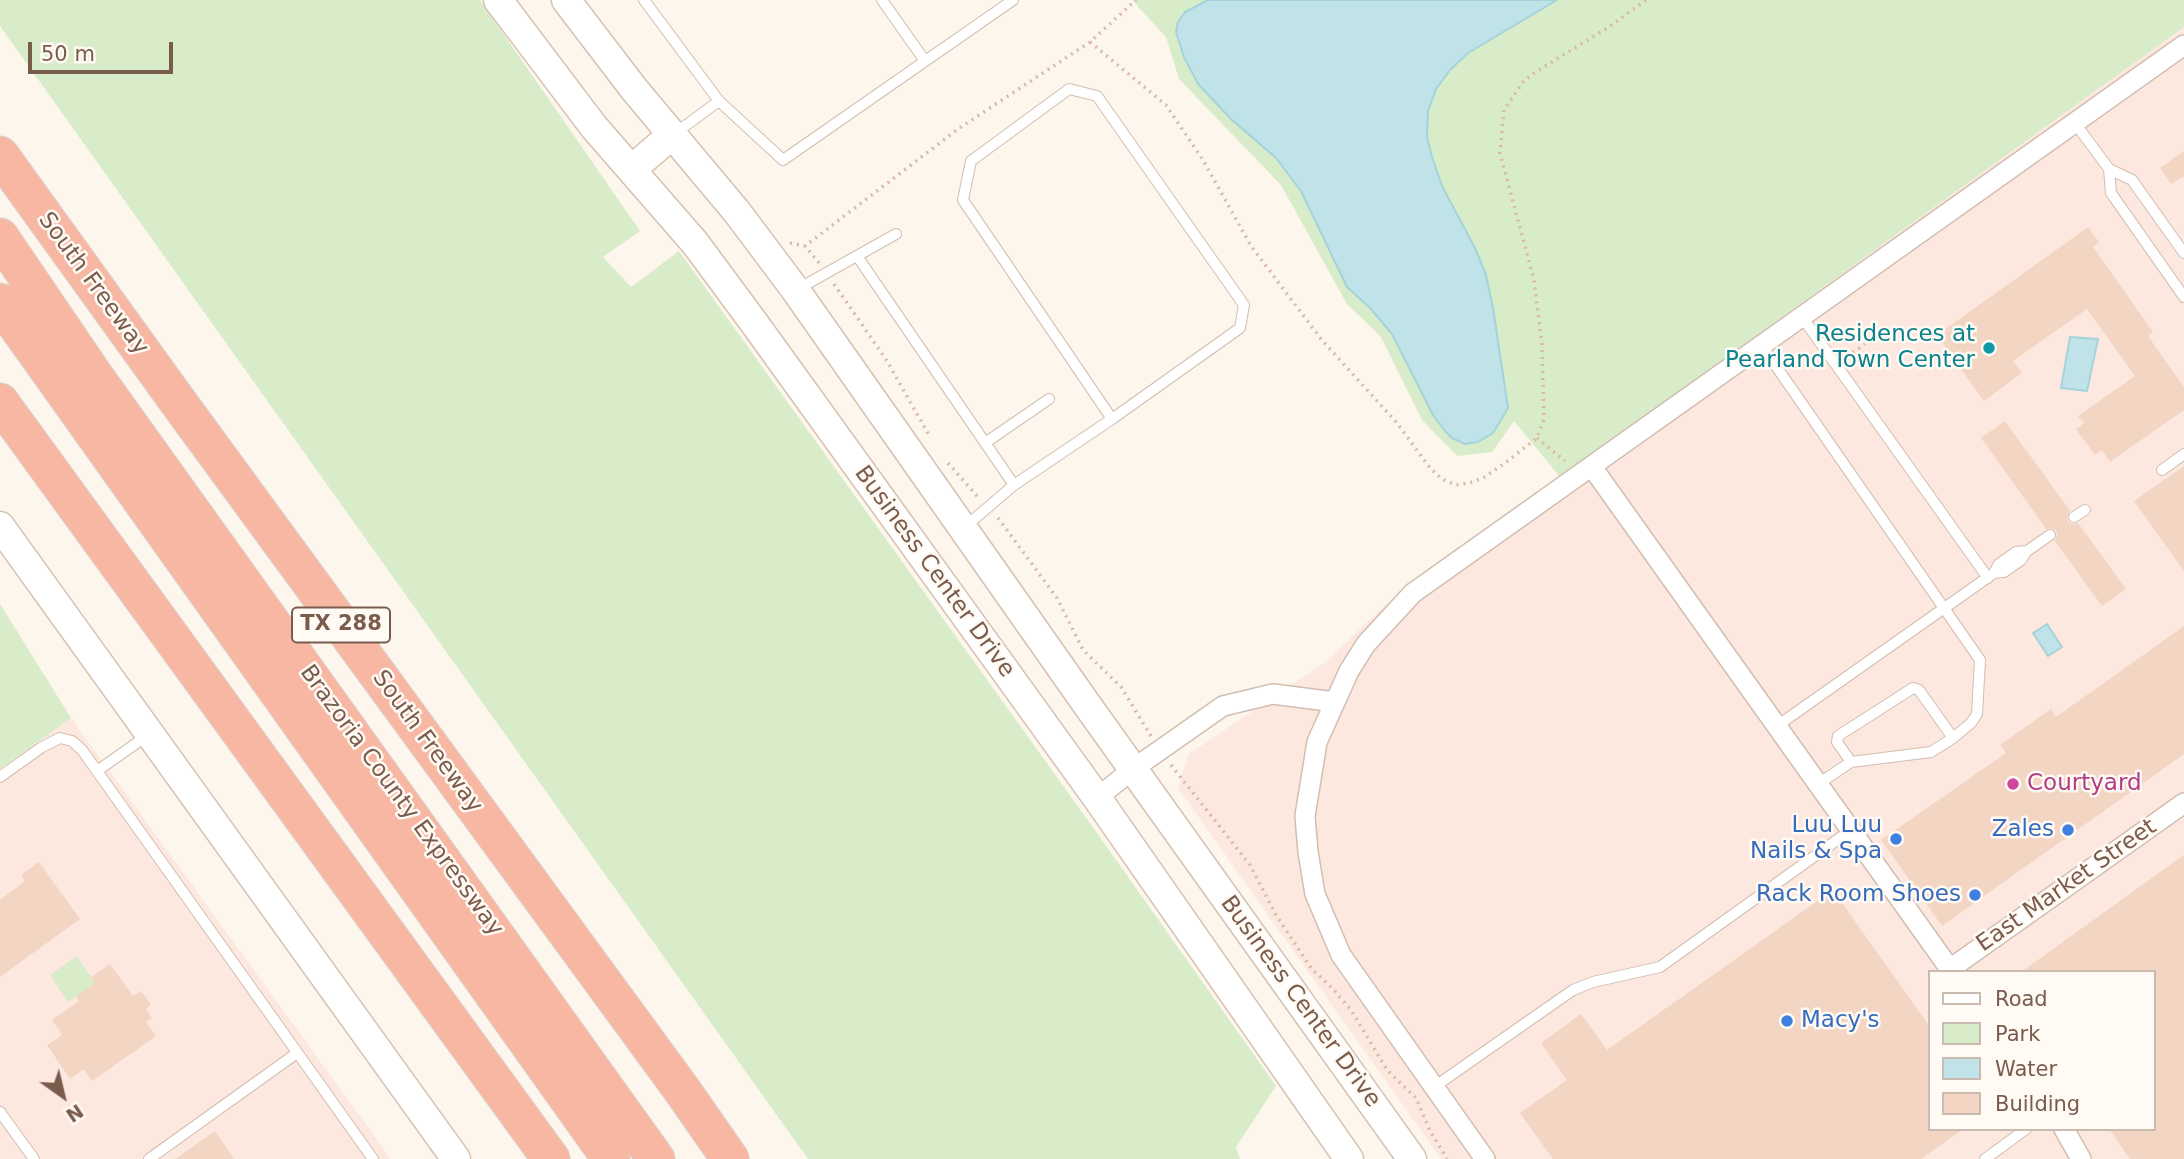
<!DOCTYPE html>
<html>
<head>
<meta charset="utf-8">
<style>
  body { margin:0 }
  #map { position:relative; width:2184px; height:1159px; overflow:hidden; background:#fdf6ec; font-family:"DejaVu Sans",sans-serif }
  canvas { display:block }
  .legend { position:absolute; left:1928px; top:970px; width:228px; height:161px; box-sizing:border-box; background:#fffaf3; border:2px solid #cabbb1; margin:0; padding:9px 12px; list-style:none; font-size:21px; color:#7a5c4d }
  .legend li { display:flex; align-items:center; gap:14px; height:35px }
  .legend b { width:35px; border:2px solid #cabbb1 }
  .north { position:absolute; left:28px; top:1061px; width:70px; height:70px; -webkit-text-stroke:5px #fffaf3; paint-order:stroke; rotate:146deg; font-size:19px; font-weight:700; line-height:28px; text-align:center; color:#7a5c4d }
  .north::after { content:''; display:block; margin:auto; width:24px; height:32px; background:#7a5c4d; clip-path:polygon(50% 0,100% 100%,50% 72%,0 100%) }
  .scale { position:absolute; left:28px; top:42px; width:145px; height:32px; box-sizing:border-box; border:4px solid #7a5c4d; border-top:0; padding-left:9px; font-size:21px; line-height:24px; white-space:nowrap; color:#7a5c4d; -webkit-text-stroke:5px #fffaf3; paint-order:stroke }
</style>
</head>
<body>
<div id="map">
<canvas width="2184" height="1159"></canvas>
<ul class="legend">
<li><b style="height:9px;background:#fff"></b>Road</li>
<li><b style="height:19px;background:#d8ecc9"></b>Park</li>
<li><b style="height:19px;background:#bfe3e8"></b>Water</li>
<li><b style="height:19px;background:#f3d5c3"></b>Building</li>
</ul>
<div class="north">N</div>
<div class="scale">50 m</div>
</div>
<script>
const c = document.querySelector('canvas').getContext('2d');
c.lineJoin = 'round';
function fill(path, color) { c.fillStyle = color; c.fill(path, 'evenodd'); }
const toPath = rows => new Path2D(rows.map(r => 'M' + r).join(''));
function stroke(path, color, width, dash) { c.strokeStyle = color; c.lineWidth = width; c.lineCap = dash ? 'butt' : 'round'; c.setLineDash(dash || []); c.stroke(path); }
function label(font, color, halo, rows, align = 'center') {
  c.font = font + ' "DejaVu Sans",sans-serif'; c.lineWidth = 5; c.setLineDash([]); c.textBaseline = 'middle'; c.strokeStyle = halo; c.fillStyle = color; for (const [text, x, y, turn = 0] of rows) {
    c.save(); c.translate(x, y); c.rotate((+turn || 0) * Math.PI / 180); c.textAlign = isNaN(turn) ? turn : align; if (halo) c.strokeText(text, 0, 0); c.fillText(text, 0, 0); c.restore();
  }
}
fill(toPath([
  [2184,27,2184,1159,1441,1159,1178,788,1189,754,1324,663,1395,596],
  [1930,972,2154,972,2154,1129,1930,1129],
  [71,718,391,1159,0,1159,0,769]
]), '#fde8e0');
fill(toPath([
  [0,0,480,0,640,231,603,257,631,287,679,251,1092,826,1276,1086,1236,1147,1240,1159,808,1159,0,26],
  [1132,0,2184,0,2184,27,1560,477,1514,421,1492,452,1457,456,1422,420,1381,337,1347,304,1281,185,1179,79,1166,37],
  [0,604,71,718,0,769],
  [77,956,95,983,68,1002,50,975]
]), '#d8ecc9');
const water = toPath([
  [1208,0,1557,0,1468,53,1450,70,1436,89,1428,111,1427,137,1432,157,1442,186,1475,248,1486,275,1493,308,1508,408,1493,433,1478,442,1465,444,1452,438,1445,431,1433,415,1392,334,1370,308,1347,287,1301,191,1276,158,1231,119,1198,84,1184,57,1176,32,1178,22,1185,12,1208,0],
  [2070,337,2098,339,2087,391,2061,388,2070,337],
  [2047,624,2062,647,2048,656,2033,633,2047,624]
]);
fill(water, '#bfe3e8');
stroke(water, '#a5d3da', 2);
fill(toPath([
  [2184,151,2184,176,2171,184,2160,168],
  [2088,227,2099,242,2093,247,2153,332,2148,336,2184,387,2184,410,2110,462,2102,450,2095,455,2076,429,2084,423,2078,416,2135,376,2087,309,2013,361,2022,373,1984,401,1937,335],
  [2005,421,2070,511,2067,517,2068,522,2074,524,2078,523,2126,589,2102,606,2055,541,2057,535,2056,530,2050,528,2046,529,1981,438],
  [2184,466,2184,571,2134,501],
  [2184,626,2184,754,1942,926,1881,840,2006,753,2000,745,2051,709,2056,717],
  [2184,855,2184,1159,2130,1159,2109,1129,2154,1129,2154,972,2021,972],
  [39,862,80,919,0,977,0,900,25,881,21,875],
  [1833,890,1930,1027,1930,1129,1963,1129,1921,1159,1553,1159,1520,1113,1567,1080,1541,1043,1581,1014,1607,1050],
  [110,964,133,996,141,991,151,1005,146,1009,152,1018,146,1022,156,1036,92,1081,84,1069,70,1079,47,1045,62,1035,52,1020,79,1001,76,996,95,983,91,977],
  [215,1131,234,1159,175,1159]
]), '#f3d5c3');
const lane = toPath([
  [644,0,719,101,783,160,1013,0],
  [882,0,925,61],
  [2075,123,2109,169],
  [674,134,719,101],
  [2184,253,2132,180,2109,169,2111,193,2184,297],
  [857,256,1014,485],
  [796,290,896,234],
  [1802,317,1988,578],
  [1762,346,1980,660,1977,714,1971,723,1953,738,1931,752,1851,762,1818,784],
  [985,443,1049,399],
  [2162,470,2184,454],
  [2074,517,2085,510],
  [966,526,1014,485,1112,419,1240,328,1244,305,1097,96,1069,89,971,161,963,200,1112,419],
  [2027,551,2016,552,1999,564,1994,573,2004,572,2021,560,2027,551,2050,535],
  [1777,726,1994,573],
  [1851,762,1837,742,1838,736,1913,688,1919,690,1953,738],
  [97,771,148,735],
  [0,777,42,747,60,738,72,741,82,750,373,1159],
  [1434,1087,1573,990,1593,982,1660,967,1851,830],
  [0,1112,34,1159],
  [149,1159,297,1053],
  [1985,1159,2026,1129]
]);
const street = toPath([
  [1592,467,1952,972],
  [1097,798,1133,769,1223,706,1273,694,1335,702],
  [1950,969,2184,803],
  [2064,1129,2081,1159],
  [1485,1159,1341,955,1315,894,1308,852,1305,816,1317,742,1349,671,1366,644,1413,593,2184,45]
]);
const secondary = toPath([
  [498,0,594,127,695,243,752,320,1097,798,1349,1159],
  [566,0,634,89,737,212,794,288,1090,709,1412,1159],
  [632,169,673,134],
  [0,526,456,1159]
]);
const highway = toPath([
  [0,155,176,399,682,1090,730,1159],
  [0,237,91,371,656,1159],
  [0,302,611,1159],
  [0,402,551,1159]
]);
stroke(lane, '#d1beb0', 12);
stroke(street, '#d1beb0', 22);
stroke(secondary, '#d6c0b0', 31);
stroke(highway, '#dad1cd', 39);
stroke(toPath([
  [1090,42,1166,105,1203,160,1251,246,1321,339,1397,423,1430,468,1442,479,1456,485,1469,483,1483,478,1505,463,1537,438,1544,419,1542,345,1534,280,1500,153,1504,110,1523,82,1534,73,1609,27,1646,0],
  [790,243,805,246],
  [819,263,805,246,958,129,1090,42,1136,0],
  [834,284,887,361,930,437],
  [1847,357,1865,344],
  [1537,438,1565,461],
  [948,463,978,497],
  [998,518,1057,598,1083,650,1121,687,1151,736],
  [1171,765,1250,865,1276,915,1311,968,1333,989,1351,1010,1387,1070,1416,1098,1430,1131,1447,1159]
]), '#d9b8a5', 3.5, [2, 5]);
stroke(lane, '#fff', 10);
stroke(street, '#fff', 19);
stroke(secondary, '#fff', 28);
stroke(highway, '#f7b7a3', 37);
for (const [x, y, r, color] of [
  [1989,348,7,"#0f9aa8"],
  [2013,784,7,"#d1479c"],
  [2068,830,7,"#3f7fe0"],
  [1896,839,7,"#3f7fe0"],
  [1975,895,7,"#3f7fe0"],
  [1787,1021,7,"#3f7fe0"]
]) { const dot = new Path2D(); dot.arc(x, y, r, 0, 2 * Math.PI); c.fillStyle = color; c.fill(dot); stroke(dot, '#fffaf3', 2.5); }
for (const [x, y, w] of [
  [341,625,98]
]) { const box = new Path2D(); box.roundRect(x - w / 2, y - 17.5, w, 35, 5); c.fillStyle = '#fffaf3'; c.fill(box); stroke(box, '#7a5c4d', 2); }
label('bold 21px', '#7a5c4d', null, [
  ["TX 288",341,625]
]);
label('23px', '#7a5c4d', '#fffaf3', [
  ["South Freeway",93,284,54],
  ["Business Center Drive",934,572,54],
  ["South Freeway",427,742,54],
  ["Brazoria County Expressway",401,801,54],
  ["East Market Street",2067,886,-35],
  ["Business Center Drive",1300,1002,54]
]);
label('23px', '#0d838f', '#fffaf3', [
  ["Residences at",1975,335],
  ["Pearland Town Center",1975,361]
], 'right');
label('23px', '#b23c85', '#fffaf3', [
  ["Courtyard",2027,784]
], 'left');
label('23px', '#366cbe', '#fffaf3', [
  ["Luu Luu",1882,826],
  ["Nails & Spa",1882,852],
  ["Zales",2054,830],
  ["Rack Room Shoes",1961,895],
  ["Macy's",1801,1021,"left"]
], 'right');
</script>
</body>
</html>
